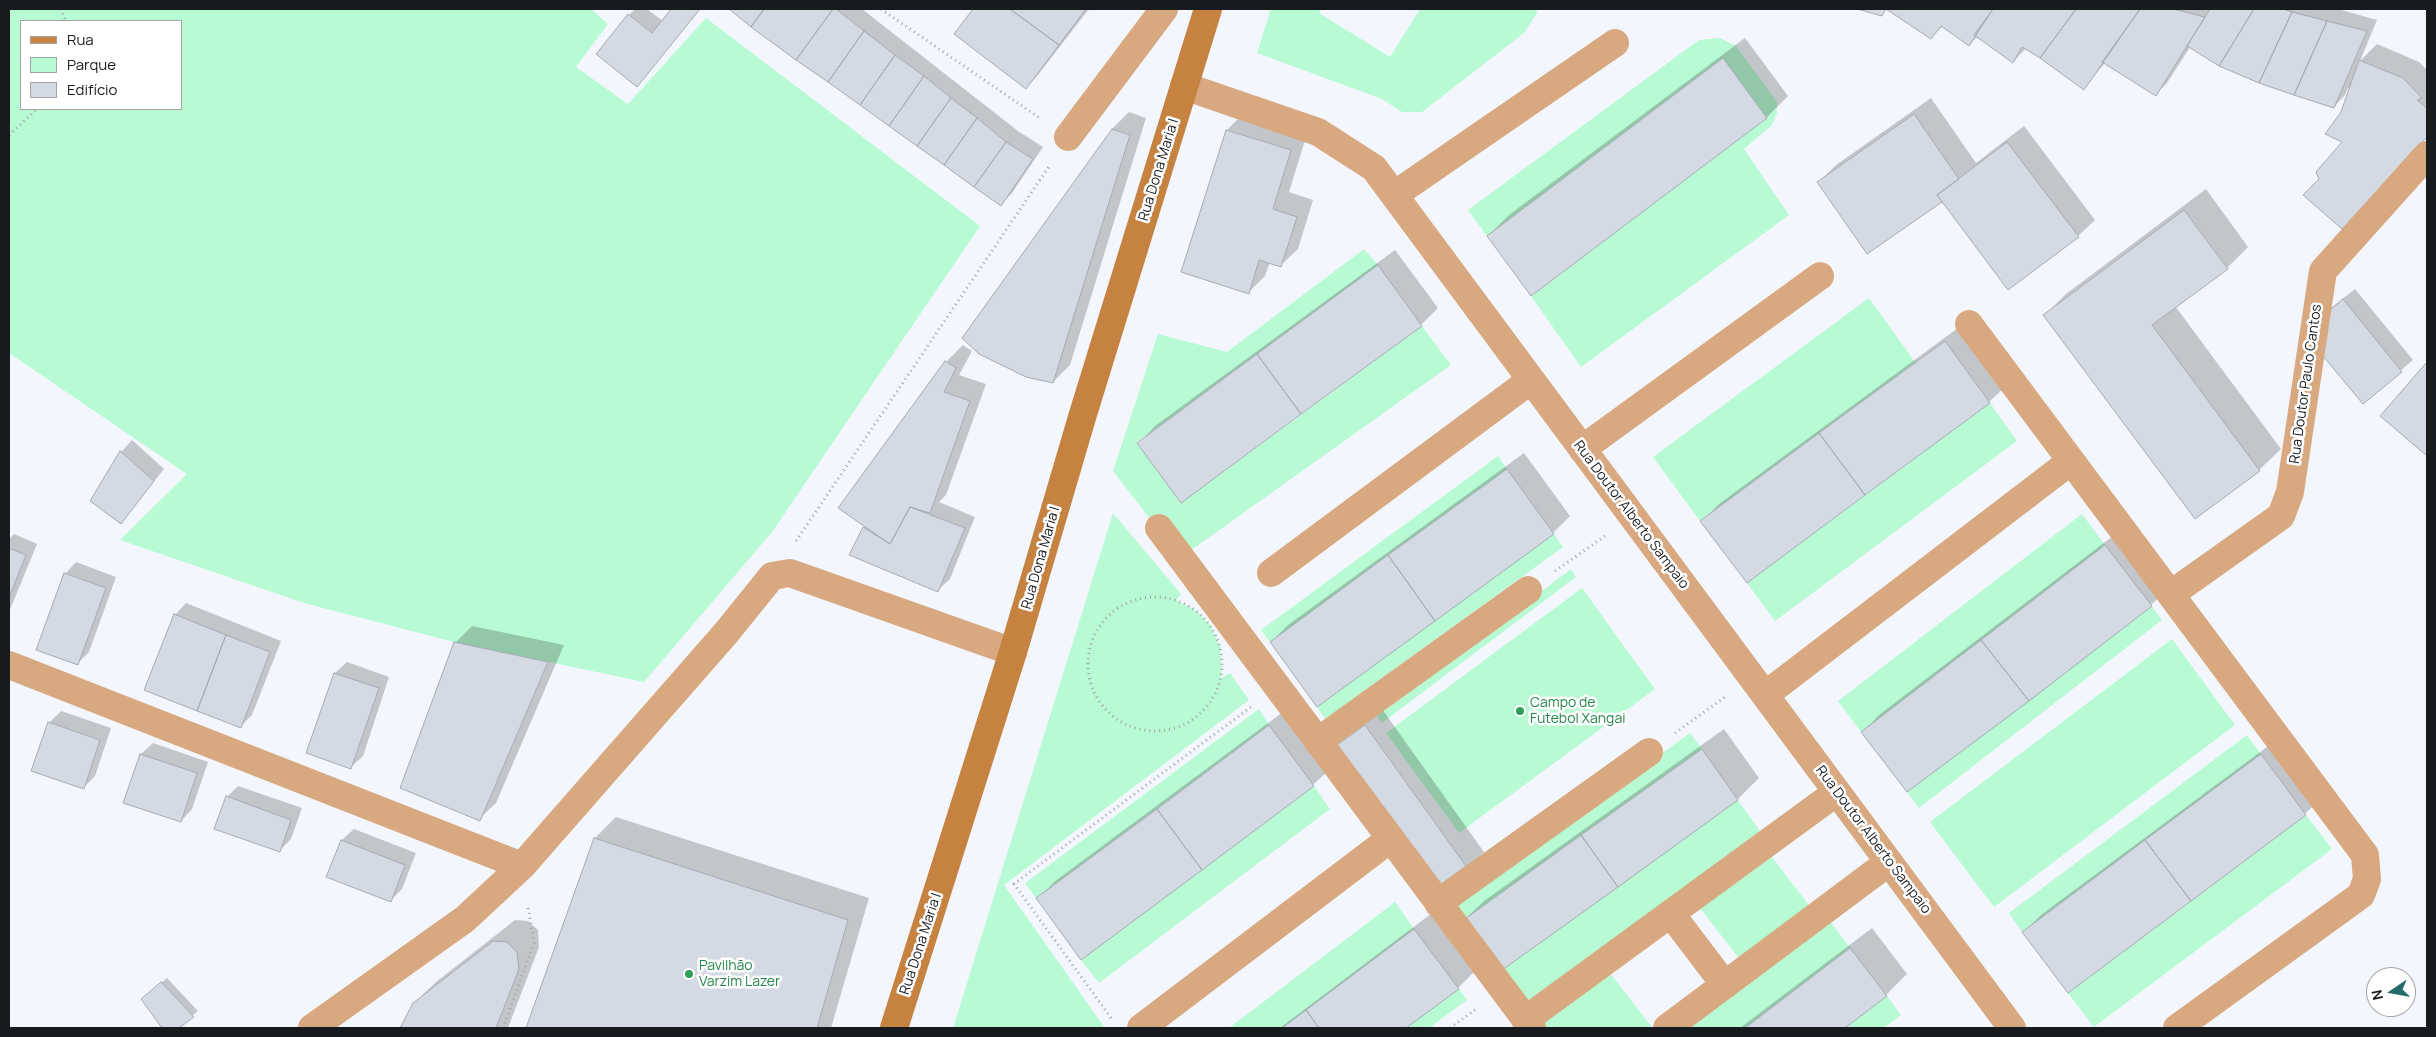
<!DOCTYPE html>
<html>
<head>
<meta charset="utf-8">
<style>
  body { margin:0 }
  #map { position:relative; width:2436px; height:1037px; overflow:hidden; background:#f3f7fd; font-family:Manrope,sans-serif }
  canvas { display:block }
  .frame { position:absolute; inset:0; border:10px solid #181b1e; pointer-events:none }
  .legend { position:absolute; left:20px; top:20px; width:162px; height:90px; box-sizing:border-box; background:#fff; border:1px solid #a3a4a5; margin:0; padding:6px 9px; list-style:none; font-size:15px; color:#181b1e }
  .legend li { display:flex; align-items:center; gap:10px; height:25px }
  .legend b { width:25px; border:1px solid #a3a4a5 }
  .north { position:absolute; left:2366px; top:967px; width:50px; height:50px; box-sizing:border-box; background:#fff; border:1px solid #a3a4a5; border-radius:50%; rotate:258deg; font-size:14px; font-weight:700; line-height:20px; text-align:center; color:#181b1e }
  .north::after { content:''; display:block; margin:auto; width:18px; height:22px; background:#226d6b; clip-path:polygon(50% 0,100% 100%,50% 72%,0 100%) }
</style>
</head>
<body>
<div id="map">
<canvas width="2436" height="1037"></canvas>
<div class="frame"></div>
<ul class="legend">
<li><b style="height:6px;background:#c68241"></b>Rua</li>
<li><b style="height:14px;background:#b7fad3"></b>Parque</li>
<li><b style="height:14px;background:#d4dae4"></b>Edifício</li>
</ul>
<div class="north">N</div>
</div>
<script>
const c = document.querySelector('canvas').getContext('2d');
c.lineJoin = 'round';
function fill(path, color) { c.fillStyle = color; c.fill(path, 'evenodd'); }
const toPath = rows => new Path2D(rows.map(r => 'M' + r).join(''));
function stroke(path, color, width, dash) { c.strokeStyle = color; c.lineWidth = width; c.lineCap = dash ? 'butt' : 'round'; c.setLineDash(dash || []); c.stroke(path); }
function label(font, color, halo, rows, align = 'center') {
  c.font = font + ' Manrope,sans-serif'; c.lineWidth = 5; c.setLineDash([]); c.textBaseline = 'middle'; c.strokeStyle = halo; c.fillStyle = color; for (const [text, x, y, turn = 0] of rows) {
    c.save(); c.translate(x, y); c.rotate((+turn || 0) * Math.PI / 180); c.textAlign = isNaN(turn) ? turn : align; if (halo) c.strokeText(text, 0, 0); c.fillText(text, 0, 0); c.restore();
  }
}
fill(toPath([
  [9,9,591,9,608,24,576,67,628,104,706,18,980,226,772,532,644,682,454,642,304,603,120,540,187,474,9,353],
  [21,21,181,21,181,109,21,109],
  [1271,9,1321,9,1319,13,1390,57,1420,9,1536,9,1537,13,1524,33,1422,112,1402,112,1382,99,1257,53],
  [1720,38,1736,46,1777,102,1777,113,1772,125,1744,149,1789,215,1581,367,1531,296,1767,118,1723,58,1487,236,1468,210,1699,40],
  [1364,249,1378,265,1137,442,1181,503,1422,326,1451,365,1180,558,1113,471,1158,334,1227,352],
  [1869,298,1915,362,1700,521,1653,457],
  [1990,403,2017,441,1775,621,1747,583],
  [1498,456,1507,469,1270,642,1261,630],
  [1113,513,1181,594,1176,600,1195,610,1210,625,1220,646,1222,669,1220,679,1230,673,1249,700,1004,885,1105,1028,953,1028],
  [2082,514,2105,545,1861,732,1838,701],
  [1554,534,1563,547,1325,719,1317,707],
  [1571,569,1576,577,1382,723,1377,716],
  [1582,588,1655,689,1459,833,1386,733],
  [2152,606,2162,620,1919,808,1907,792],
  [2172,639,2235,725,1994,907,1930,822],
  [1259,709,1269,725,1036,898,1025,883],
  [1690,733,1702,749,1461,922,1449,906],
  [2247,735,2261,754,2022,932,2009,913],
  [1314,786,1330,809,1099,983,1081,960],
  [1738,800,1762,834,1522,1007,1498,973],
  [2306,815,2332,849,2094,1027,2068,993],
  [1766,849,1811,908,1741,961,1696,903],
  [1395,902,1414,929,1283,1028,1229,1028],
  [1825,914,1850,948,1745,1028,1675,1028],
  [1606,968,1651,1026,1649,1028,1541,1028,1536,1022],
  [1459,989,1467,1000,1429,1028,1406,1028],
  [1887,996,1901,1015,1884,1028,1845,1028]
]), '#b7fad3');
fill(toPath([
  [635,9,647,9,663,21,673,9,700,9,637,85,629,15],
  [731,9,862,9,1018,131,1043,147,1012,193,1001,204,752,26],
  [974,9,1089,9,1037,76,1026,87,956,33],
  [1888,9,2338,9,2377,20,2360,61,2377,44,2419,62,2427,70,2427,137,2359,210,2320,179,2344,142,2342,113,2350,89,2348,88,2345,95,2334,107,2190,47,2167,83,2156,94,2105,63,2084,88,2026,48,2013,62,1978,36,1969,45,1943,26,1931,37],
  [1745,38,1788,96,1767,117,1531,294,1488,236,1509,215],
  [1931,98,1976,163,2024,126,2095,220,2078,236,1943,200,1867,253,1819,182,1836,165],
  [1129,112,1146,118,1070,365,1053,382,1112,129],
  [1243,114,1307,134,1289,192,1313,200,1298,249,1281,265,1270,262,1265,276,1249,292,1227,130],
  [2206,189,2248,247,2227,268,2175,306,2281,449,2259,470,2195,518,2045,315,2066,294],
  [1395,250,1438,308,1421,325,1139,443,1155,426],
  [2355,289,2413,360,2363,403,2316,320],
  [1962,325,2006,386,1989,402,1702,521,1719,504],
  [963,345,972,351,959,375,986,384,946,495,939,502,975,517,950,579,938,590,851,554,946,362],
  [2427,364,2427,455,2382,416],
  [132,440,164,469,121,522,92,501,121,452],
  [1524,453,1570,516,1553,533,1271,642,1288,625],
  [2122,529,2168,588,2151,605,1863,732,1879,715],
  [14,534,37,544,9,612,9,539],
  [76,562,116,577,89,652,77,664,65,574],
  [186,603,281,641,252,715,241,726,175,615],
  [472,626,564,645,496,803,479,819,455,643],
  [347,662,389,677,363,756,351,767,308,753,335,673],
  [1287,709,1330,769,1313,785,1038,899,1054,882],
  [1382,709,1484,852,1467,868,1335,747,1352,730],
  [61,711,111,728,95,776,84,787,49,723],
  [1724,729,1759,778,1737,800,1462,922,1484,901],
  [2279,738,2322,797,2305,814,2068,991,2024,932,2041,915],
  [153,743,208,762,192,809,181,821,125,802,141,754],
  [238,786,302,808,291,839,279,851,227,797],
  [616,817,869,898,831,1028,527,1028,595,838],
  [354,829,416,853,402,889,390,901,342,840],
  [1432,913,1475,971,1458,988,1404,1028,1280,1028],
  [515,920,528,921,538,930,539,947,508,1028,401,1028,414,1003,436,982],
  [1872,928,1907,974,1886,995,1843,1028,1740,1028],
  [167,978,198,1011,177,1028,164,1028,143,999]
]), '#0003');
const building = toPath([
  [671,9,700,9,637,87,596,54,628,14,652,33,671,9],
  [729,9,764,9,751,27,729,9],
  [764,9,833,9,796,60,751,27,764,9],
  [833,9,836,9,864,31,828,82,796,60,833,9],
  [973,9,1010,9,1059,45,1026,89,954,34,973,9],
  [1010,9,1086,9,1059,45,1010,9],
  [1857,9,1886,9,1882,16,1857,9],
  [1886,9,1993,9,1969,46,1941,26,1931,39,1886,9],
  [1993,9,2076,9,2040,58,2022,47,2013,63,1974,35,1993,9],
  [2076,9,2140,9,2084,90,2040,58,2076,9],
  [2140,9,2173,9,2205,17,2156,96,2102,62,2140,9],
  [2210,9,2254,9,2219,66,2187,46,2210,9],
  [2254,9,2283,9,2292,12,2259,83,2219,66,2254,9],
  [2292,12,2327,21,2294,95,2259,83,2292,12],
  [2327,21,2367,31,2334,108,2294,95,2327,21],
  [864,31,895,55,860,105,828,82,864,31],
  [895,55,924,76,889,126,860,105,895,55],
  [1723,58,1767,118,1531,296,1487,236,1723,58],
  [2359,60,2403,78,2422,98,2417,100,2427,108,2427,137,2342,229,2303,195,2319,179,2316,172,2342,142,2325,134,2341,112,2359,60],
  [924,76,951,98,917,146,889,126,924,76],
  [951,98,977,118,944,165,917,146,951,98],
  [1914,114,1959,179,1937,195,1942,202,1867,254,1817,182,1914,114],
  [977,118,1006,142,974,187,944,165,977,118],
  [1112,129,1130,135,1053,383,1026,377,979,354,962,338,1112,129],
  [1226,130,1291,150,1273,209,1297,217,1281,267,1259,260,1249,294,1181,272,1226,130],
  [1006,142,1033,159,1001,206,974,187,1006,142],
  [2007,142,2079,237,2008,290,1937,195,2007,142],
  [2184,210,2228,269,2152,325,2260,471,2195,519,2043,315,2184,210],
  [1378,265,1422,326,1301,414,1257,354,1378,265],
  [2343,299,2402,372,2363,404,2303,332,2343,299],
  [1945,341,1990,403,1865,495,1819,433,1945,341],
  [1257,354,1301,414,1181,503,1137,443,1257,354],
  [945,361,956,368,944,392,970,401,930,513,910,507,890,544,838,508,945,361],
  [2427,362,2427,456,2380,416,2427,362],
  [1819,433,1865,495,1747,583,1700,521,1819,433],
  [120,451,154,481,121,524,90,501,120,451],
  [1507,469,1554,534,1435,621,1388,555,1507,469],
  [910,507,965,528,938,592,849,555,863,527,890,544,910,507],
  [2105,545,2152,606,2029,701,1981,640,2105,545],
  [9,548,26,555,9,598,9,548],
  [1388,555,1435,621,1317,707,1270,642,1388,555],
  [64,573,106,588,78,665,36,650,64,573],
  [174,614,226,635,197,711,144,690,174,614],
  [226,635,270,652,241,728,197,711,226,635],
  [1981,640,2029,701,1907,792,1861,732,1981,640],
  [454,642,548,662,480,821,400,788,454,642],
  [334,673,379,688,351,769,306,753,334,673],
  [48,722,100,740,84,789,31,771,48,722],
  [1269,725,1314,786,1202,870,1157,809,1269,725],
  [1365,725,1468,869,1437,892,1334,747,1365,725],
  [1702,749,1738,800,1618,887,1581,835,1702,749],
  [140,754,197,773,181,822,123,803,140,754],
  [2261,754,2306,815,2191,901,2145,840,2261,754],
  [226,796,291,820,280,852,214,829,226,796],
  [1157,809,1202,870,1081,960,1036,898,1157,809],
  [1581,835,1618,887,1498,973,1461,922,1581,835],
  [594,838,848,920,817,1028,526,1028,594,838],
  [341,840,405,865,391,902,326,877,341,840],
  [2145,840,2191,901,2068,993,2022,932,2145,840],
  [1414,929,1459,989,1406,1028,1319,1028,1306,1010,1414,929],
  [493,941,507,942,517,952,519,969,496,1028,400,1028,413,1003,493,941],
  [1850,948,1887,996,1845,1028,1745,1028,1850,948],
  [161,982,194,1017,179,1028,162,1028,141,999,161,982],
  [1306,1010,1319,1028,1282,1028,1306,1010]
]);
fill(building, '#d4dae4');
stroke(building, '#a4aab3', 1);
stroke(toPath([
  [60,9,66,21],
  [881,9,1041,119],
  [9,135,37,109],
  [796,541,1050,165],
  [1555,571,1605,536],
  '1088 664a67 67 0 1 1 134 0a67 67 0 1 1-134 0Z',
  [1675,733,1725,697],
  [1111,1018,1014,884,1251,707],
  [503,1028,534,943,528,907],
  [1450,1028,1476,1009]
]), '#9fa3a8', 3, [1, 4]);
stroke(toPath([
  [1184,86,1318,132,1374,168,2012,1028],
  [1068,137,1164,9],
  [1394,195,1615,43],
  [1969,324,2365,855,2367,879,2361,895,2177,1028],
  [1582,449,1820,276],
  [1159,528,1532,1028],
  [1271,573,1531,380],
  [2171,594,2281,516,2290,492,2323,271,2427,155],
  [9,665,522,866],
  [1765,695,2071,461],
  [1318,741,1528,590],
  [1438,903,1649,752],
  [1671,914,1725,985],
  [1525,1020,1837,792],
  [312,1028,465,919,522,866,726,633,772,576,790,573,1013,652],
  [1141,1028,1390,839],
  [1667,1028,1889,862]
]), '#d8a981', 28);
stroke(toPath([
  [894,1028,1013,652,1083,414,1208,9]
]), '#c68241', 28);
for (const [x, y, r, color] of [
  [1520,711,5,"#2e9e5b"],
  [689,974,5,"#2e9e5b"]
]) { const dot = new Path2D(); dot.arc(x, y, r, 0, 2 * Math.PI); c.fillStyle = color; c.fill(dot); stroke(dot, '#fff', 2); }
label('14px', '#181b1e', '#fff', [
  ["Rua Dona Maria I",1159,170,-73],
  ["Rua Doutor Paulo Cantos",2306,384,-82],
  ["Rua Doutor Alberto Sampaio",1631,515,53],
  ["Rua Dona Maria I",1041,558,-74],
  ["Rua Doutor Alberto Sampaio",1873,840,53],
  ["Rua Dona Maria I",921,944,-72]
]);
label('14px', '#27864d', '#fff', [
  ["Campo de",1530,703],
  ["Futebol Xangai",1530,719],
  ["Pavilhão",699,966],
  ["Varzim Lazer",699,982]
], 'left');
</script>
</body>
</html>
